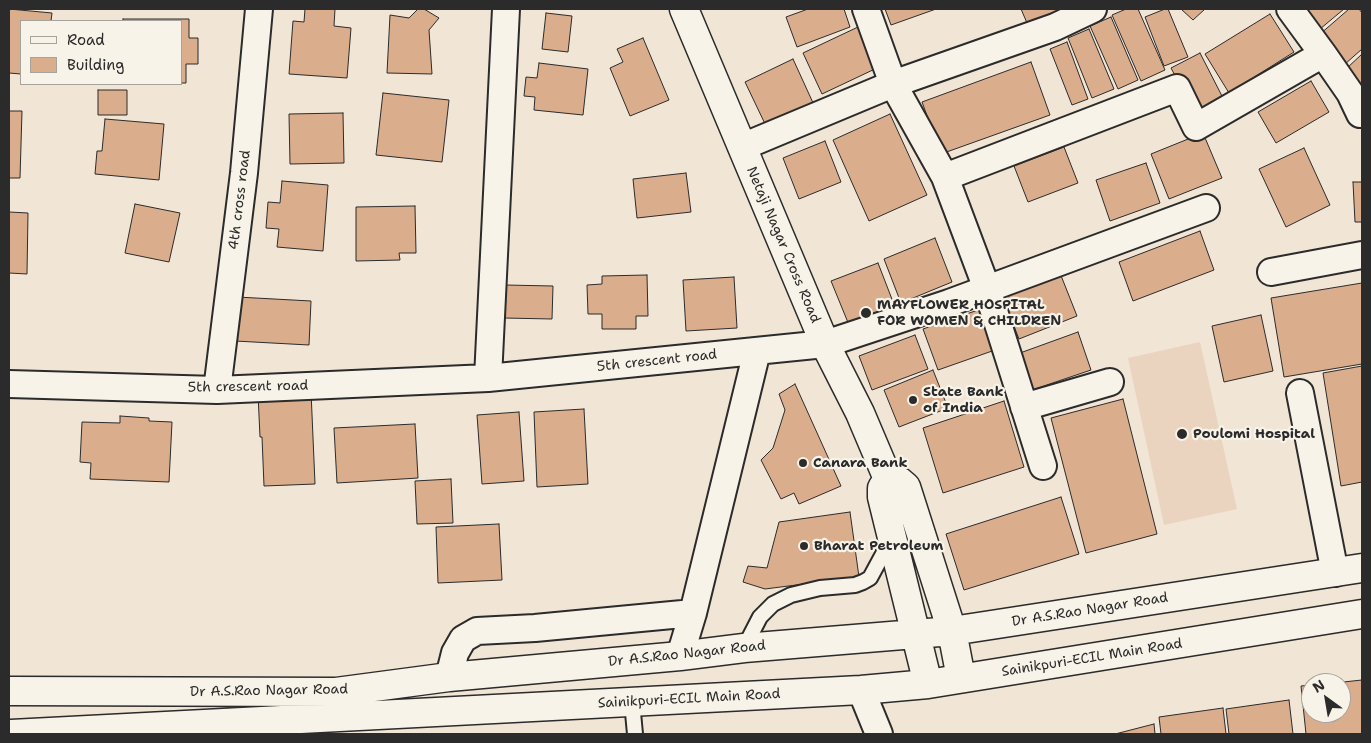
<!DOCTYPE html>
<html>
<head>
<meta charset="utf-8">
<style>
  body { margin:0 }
  #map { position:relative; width:1371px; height:743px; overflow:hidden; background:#f1e5d6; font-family:"Shantell Sans",sans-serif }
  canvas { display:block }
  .frame { position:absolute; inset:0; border:10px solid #2b2b2b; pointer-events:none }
  .legend { position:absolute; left:20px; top:20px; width:162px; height:65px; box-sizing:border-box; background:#f7f3e8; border:1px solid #a5a39c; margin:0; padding:6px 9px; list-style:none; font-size:15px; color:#2b2b2b }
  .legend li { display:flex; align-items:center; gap:10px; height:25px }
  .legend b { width:25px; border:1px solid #a5a39c }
  .north { position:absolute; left:1301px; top:673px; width:50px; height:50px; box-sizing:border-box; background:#f7f3e8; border:1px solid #a5a39c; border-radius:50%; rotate:328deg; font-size:14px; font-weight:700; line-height:20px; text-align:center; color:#2b2b2b }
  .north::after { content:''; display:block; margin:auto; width:18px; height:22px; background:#2b2b2b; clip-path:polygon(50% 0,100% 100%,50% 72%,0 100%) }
</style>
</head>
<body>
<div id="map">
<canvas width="1371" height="743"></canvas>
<div class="frame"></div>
<ul class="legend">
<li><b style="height:6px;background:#f7f3e8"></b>Road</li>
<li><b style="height:14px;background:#daad8c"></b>Building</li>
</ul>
<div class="north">N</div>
</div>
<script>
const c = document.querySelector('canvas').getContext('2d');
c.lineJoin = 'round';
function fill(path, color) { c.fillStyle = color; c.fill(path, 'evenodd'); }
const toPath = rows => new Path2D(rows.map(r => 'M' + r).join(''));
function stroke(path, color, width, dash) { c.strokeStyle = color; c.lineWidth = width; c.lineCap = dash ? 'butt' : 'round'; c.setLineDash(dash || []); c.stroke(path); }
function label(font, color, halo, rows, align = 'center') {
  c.font = font + ' "Shantell Sans",sans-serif'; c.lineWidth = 4.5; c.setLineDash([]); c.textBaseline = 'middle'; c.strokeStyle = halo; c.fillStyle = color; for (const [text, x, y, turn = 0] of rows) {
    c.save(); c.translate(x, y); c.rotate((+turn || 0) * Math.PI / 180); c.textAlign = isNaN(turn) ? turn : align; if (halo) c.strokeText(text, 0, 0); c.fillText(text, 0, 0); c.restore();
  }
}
fill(toPath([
  [1200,342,1237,509,1164,525,1128,358]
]), '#ead4c0');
const building = toPath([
  [9,9,52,13,51,21,21,21,21,74,9,73,9,9],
  [305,9,335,9,334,26,351,28,347,78,289,74,293,21,304,22,305,9],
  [418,9,424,9,439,18,429,30,432,74,387,73,390,15,409,18,418,9],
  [808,9,844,9,850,27,797,47,786,17,808,9],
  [885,9,936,9,891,25,885,9],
  [1021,9,1076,9,1030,30,1021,9],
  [1126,9,1138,9,1165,70,1141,81,1112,15,1126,9],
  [1165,9,1168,9,1188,57,1164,66,1145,17,1165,9],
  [1181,9,1205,9,1193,20,1181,9],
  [1302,9,1344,9,1320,29,1302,9],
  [1349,9,1359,9,1362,13,1362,49,1345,64,1319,35,1349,9],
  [546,13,572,16,568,52,542,49,546,13],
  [1270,14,1294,52,1229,93,1205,54,1270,14],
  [1111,17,1138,80,1118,89,1090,26,1111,17],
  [123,19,189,19,189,38,198,38,198,64,186,64,186,83,181,83,181,21,123,21,123,19],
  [858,27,877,68,822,94,803,53,858,27],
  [1089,29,1114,89,1092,98,1068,38,1089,29],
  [643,38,669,100,630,116,610,68,623,62,617,49,643,38],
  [1067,42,1088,99,1072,105,1050,49,1067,42],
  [1200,53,1223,98,1195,113,1171,68,1200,53],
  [1362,54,1362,86,1346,69,1362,54],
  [793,59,814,105,767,128,745,82,793,59],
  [1031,62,1050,115,941,154,922,102,1031,62],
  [539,63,588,69,583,115,534,110,535,97,524,96,526,77,537,78,539,63],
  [1311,81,1329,112,1276,143,1258,112,1311,81],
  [98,90,127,90,127,115,98,115,98,90],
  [383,93,449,100,442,162,376,155,383,93],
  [9,111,22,111,20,178,9,178,9,111],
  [343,113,344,163,290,164,289,114,343,113],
  [890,114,927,195,869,221,833,140,890,114],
  [105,119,164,124,159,180,95,174,97,151,102,151,105,119],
  [1203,133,1222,178,1169,199,1151,154,1203,133],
  [825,141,841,182,799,199,783,158,825,141],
  [1064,147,1078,183,1028,202,1014,166,1064,147],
  [1304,148,1330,205,1286,227,1259,169,1304,148],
  [1146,163,1160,203,1110,221,1096,180,1146,163],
  [686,173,691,212,637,218,633,179,686,173],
  [282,181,328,185,323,251,277,247,279,229,266,228,268,202,280,203,282,181],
  [1353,182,1362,182,1362,222,1355,222,1353,182],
  [135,204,180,213,169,262,125,253,135,204],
  [415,206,416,253,399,253,400,260,356,261,356,207,415,206],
  [9,212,28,213,27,274,9,273,9,212],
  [1200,231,1214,270,1133,301,1119,262,1200,231],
  [935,238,952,282,901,303,884,259,935,238],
  [878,263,895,307,849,325,831,281,878,263],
  [1060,273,1077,316,1019,339,1002,296,1060,273],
  [647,275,648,316,636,316,636,329,602,329,602,314,588,314,587,285,602,284,602,276,647,275],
  [734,277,737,328,686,331,683,280,734,277],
  [1362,283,1362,364,1284,377,1271,298,1362,283],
  [505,285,553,286,552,319,504,318,505,285],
  [237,297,311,301,309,345,235,341,237,297],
  [981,309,995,350,938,370,923,329,981,309],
  [1261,315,1273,371,1224,382,1212,326,1261,315],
  [1078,332,1091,370,1032,390,1020,353,1078,332],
  [915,335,928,369,872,390,859,356,915,335],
  [1362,366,1362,482,1341,486,1323,373,1362,366],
  [933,370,948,408,899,427,884,390,933,370],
  [795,384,841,486,799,504,794,493,781,499,761,460,773,448,785,410,779,394,795,384],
  [311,391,315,484,264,486,262,437,260,437,258,394,311,391],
  [1123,399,1157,534,1086,553,1051,418,1123,399],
  [1004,401,1024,467,943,493,923,428,1004,401],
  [584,409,588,484,537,487,534,412,584,409],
  [519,412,524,481,482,484,477,415,519,412],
  [120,416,149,418,149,421,172,422,169,482,90,479,91,463,80,462,82,422,120,423,120,416],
  [415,424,418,478,337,483,334,428,415,424],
  [451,479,453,523,417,524,415,481,451,479],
  [1061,497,1079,554,964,590,946,534,1061,497],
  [850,512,859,577,765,589,743,582,748,566,767,568,779,522,850,512],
  [499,524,502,580,438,583,436,527,499,524],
  [1362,680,1362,734,1306,734,1301,686,1311,685,1311,713,1341,713,1341,683,1334,683,1362,680],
  [1289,700,1293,734,1229,734,1226,709,1289,700],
  [1223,708,1226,734,1161,734,1159,717,1223,708],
  [1154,724,1155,734,1115,734,1119,733,1154,724]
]);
fill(building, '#daad8c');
stroke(building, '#2b2b2b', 1);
const lane = toPath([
  [744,648,760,617,773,604,791,595,820,588,855,585,863,582,870,578,883,554,888,538],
  [632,702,635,734]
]);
const street = toPath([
  [866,9,893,84,945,177,987,289,1043,466],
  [1323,54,1350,93,1360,114],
  [742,147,893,84,1055,27,1093,9],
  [945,177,1177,88,1196,127,1323,54,1290,9],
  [1271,272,1362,255],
  [488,378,506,9],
  [9,384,217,390,488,378,825,344,949,303,1206,208],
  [217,390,244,173,259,9],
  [1300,393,1335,573],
  [1024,407,1110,382],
  [680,656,693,613,757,351],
  [449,677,455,653,463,639,477,631,535,628,693,613],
  [861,690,879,734]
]);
const secondary = toPath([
  [684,9,825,344,860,413,888,479],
  [888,479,899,481,906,487,952,631,961,678],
  [888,479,882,488,882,497,928,684],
  [9,691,336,692,449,677,680,656,744,648,952,631,1362,568],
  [11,734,861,690,928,684,1362,614]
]);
stroke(lane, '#2b2b2b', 18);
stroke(street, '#2b2b2b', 30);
stroke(secondary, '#2b2b2b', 31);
stroke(lane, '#f7f3e8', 14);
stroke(street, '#f7f3e8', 26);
stroke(secondary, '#f7f3e8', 28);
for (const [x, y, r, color] of [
  [866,313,6,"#2b2b2b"],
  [913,400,5,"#2b2b2b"],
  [1182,434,6,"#2b2b2b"],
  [803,463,5,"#2b2b2b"],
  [804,546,5,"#2b2b2b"]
]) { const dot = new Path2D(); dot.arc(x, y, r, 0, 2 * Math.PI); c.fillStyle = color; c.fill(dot); stroke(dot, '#f7f3e8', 2); }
label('14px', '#2b2b2b', '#f7f3e8', [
  ["4th cross road",240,200,-83],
  ["Netaji Nagar Cross Road",783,245,67],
  ["5th crescent road",657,361,-6],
  ["5th crescent road",248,387,-1],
  ["Dr A.S.Rao Nagar Road",1090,610,-9],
  ["Dr A.S.Rao Nagar Road",687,654,-6],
  ["Sainikpuri-ECIL Main Road",1092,658,-9],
  ["Dr A.S.Rao Nagar Road",269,691,-1],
  ["Sainikpuri-ECIL Main Road",689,699,-3]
]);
label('bold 14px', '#2b2b2b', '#f7f3e8', [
  ["MAYFLOWER HOSPITAL",877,305],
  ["FOR WOMEN & CHILDREN",877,321],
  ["State Bank",923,392],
  ["of India",923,408],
  ["Poulomi Hospital",1193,434],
  ["Canara Bank",813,463],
  ["Bharat Petroleum",814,546]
], 'left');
</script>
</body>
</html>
